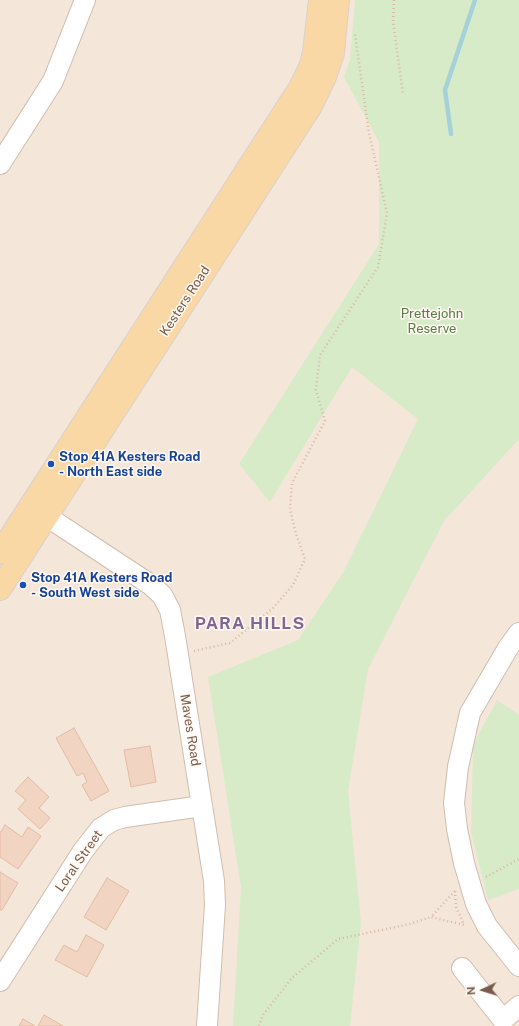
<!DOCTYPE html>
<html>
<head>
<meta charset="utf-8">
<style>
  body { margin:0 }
  #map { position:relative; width:519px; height:1026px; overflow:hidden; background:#fcf5eb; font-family:"Public Sans",sans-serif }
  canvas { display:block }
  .north { position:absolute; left:463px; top:970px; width:40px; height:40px; -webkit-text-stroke:3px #fff9f2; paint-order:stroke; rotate:266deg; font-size:11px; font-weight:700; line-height:16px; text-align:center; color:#785c4d }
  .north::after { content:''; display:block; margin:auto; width:14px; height:18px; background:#785c4d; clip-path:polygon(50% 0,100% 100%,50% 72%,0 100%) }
</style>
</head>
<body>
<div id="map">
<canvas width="519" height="1026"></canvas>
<div class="north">N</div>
</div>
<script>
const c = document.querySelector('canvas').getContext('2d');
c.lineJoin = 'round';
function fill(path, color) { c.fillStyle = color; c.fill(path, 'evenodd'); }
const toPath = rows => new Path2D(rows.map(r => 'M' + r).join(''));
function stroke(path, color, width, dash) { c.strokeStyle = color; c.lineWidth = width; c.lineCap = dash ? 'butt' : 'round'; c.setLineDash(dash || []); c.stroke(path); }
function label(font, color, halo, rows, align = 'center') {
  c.font = font + ' "Public Sans",sans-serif'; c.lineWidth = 3; c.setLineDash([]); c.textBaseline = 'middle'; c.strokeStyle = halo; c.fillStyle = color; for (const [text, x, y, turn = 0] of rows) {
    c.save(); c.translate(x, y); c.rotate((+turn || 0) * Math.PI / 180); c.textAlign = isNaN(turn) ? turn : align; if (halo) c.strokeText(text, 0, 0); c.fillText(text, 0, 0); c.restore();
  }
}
fill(toPath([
  [0,0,519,0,519,1026,0,1026]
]), '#f4e7d9');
fill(toPath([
  [355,0,519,0,519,439,444,521,368,669,348,791,361,923,350,1026,233,1026,241,887,208,677,298,640,344,571,418,419,352,367,270,502,239,464,379,244,379,142,344,77,350,60],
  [497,700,519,715,519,889,488,900,471,832,473,745]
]), '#d7ebc9');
stroke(toPath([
  [451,134,445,90,475,0]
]), '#a5d1d8', 4.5);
const building = toPath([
  [74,728,109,791,91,801,82,785,87,782,83,773,77,776,56,738,74,728],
  [150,746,156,782,131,787,124,750,150,746],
  [28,777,49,797,39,808,50,818,40,829,18,809,26,800,15,791,28,777],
  [5,825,22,837,28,827,41,836,18,869,0,857,0,833,5,825],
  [0,872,18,883,2,910,0,910,0,872],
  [107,878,129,891,106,930,84,917,107,878],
  [86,935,104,945,87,977,55,960,64,945,77,952,86,935],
  [44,1015,63,1026,38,1026,44,1015],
  [23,1019,35,1026,19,1026,23,1019]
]);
fill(building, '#f2d4c3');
stroke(building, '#e4bba3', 1);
const minor = toPath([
  [0,164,53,81,85,0],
  [34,508,151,585,162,595,170,610,175,636,214,881,215,905,207,1026],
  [519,633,508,648,470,713,458,767,454,803,457,829,464,863,476,904,487,926,519,966],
  [462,968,503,1020,519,1006],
  [0,981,83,851,101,828,114,820,125,817,202,806]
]);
const major = toPath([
  [0,553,301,86,311,65,314,52,320,0],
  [0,589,311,106,325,77,333,53,338,0]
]);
stroke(minor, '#cfbdaf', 22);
stroke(major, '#d9d1cd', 24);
stroke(toPath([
  [394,0,393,21,403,95],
  [194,651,230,643,273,608,293,585,305,559,296,534,290,509,292,483,325,421,316,390,320,355,378,267,387,213,369,133,355,34],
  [486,877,519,859],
  [455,891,456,907,464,925,431,917,455,891],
  [259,1026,263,1015,292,978,338,939,410,924,431,917]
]), '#d7b8a5', 2.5, [1, 3]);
stroke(minor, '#fff', 20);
stroke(major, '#f9d8a5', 22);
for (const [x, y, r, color] of [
  [51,464,4,"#1a4fb4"],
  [23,585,4,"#1a4fb4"]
]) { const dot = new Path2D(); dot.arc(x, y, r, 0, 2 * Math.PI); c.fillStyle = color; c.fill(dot); stroke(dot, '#fff9f2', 1.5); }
label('13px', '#785c4d', '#fff9f2', [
  ["Kesters Road",185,301,-57],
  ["Maves Road",190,730,81],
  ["Loral Street",79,861,-55]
]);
label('13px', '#577d45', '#fff9f2', [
  ["Prettejohn",432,314],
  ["Reserve",432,329]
]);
label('bold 13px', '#164399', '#fff9f2', [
  ["Stop 41A Kesters Road",59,457],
  ["- North East side",59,472],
  ["Stop 41A Kesters Road",31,578],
  ["- South West side",31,593]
], 'left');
c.letterSpacing = '1px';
label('bold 17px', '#836693', '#fff9f2', [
  ["PARA HILLS",250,624]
]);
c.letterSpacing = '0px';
</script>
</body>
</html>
